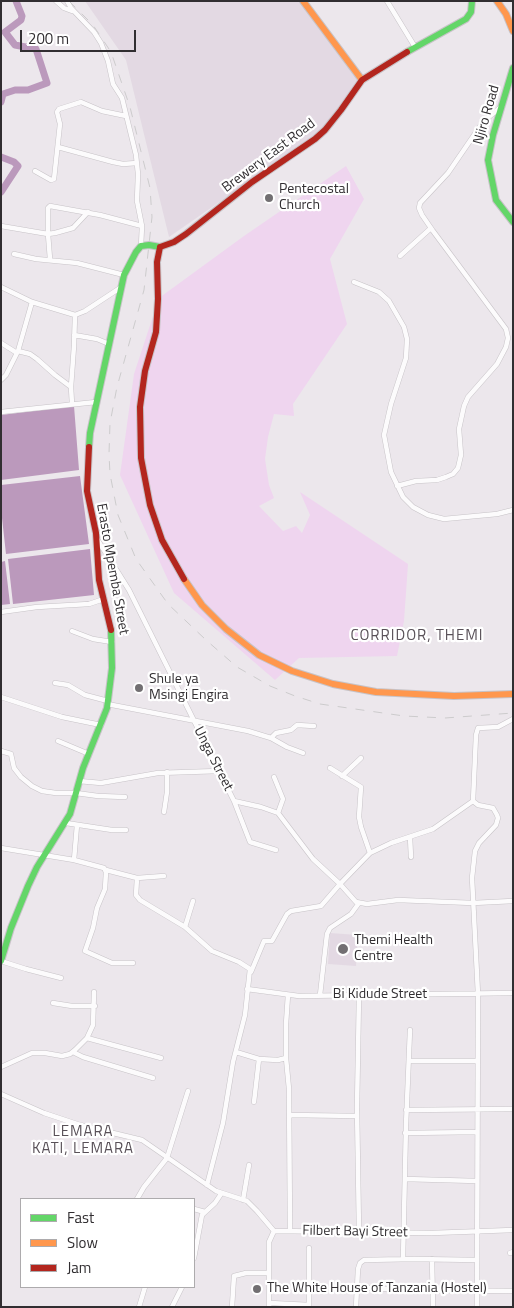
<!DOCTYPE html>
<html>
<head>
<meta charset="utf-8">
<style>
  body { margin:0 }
  #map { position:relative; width:514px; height:1308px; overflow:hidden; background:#ece7ec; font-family:"Titillium Web",sans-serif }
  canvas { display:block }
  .frame { position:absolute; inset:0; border:2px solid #312e31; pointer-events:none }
  .legend { position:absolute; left:20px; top:1198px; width:175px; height:90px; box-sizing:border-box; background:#fff; border:1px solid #adabad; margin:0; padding:6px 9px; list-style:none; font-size:15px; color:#312e31 }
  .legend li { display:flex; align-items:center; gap:10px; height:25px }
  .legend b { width:25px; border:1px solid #adabad }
  .scale { position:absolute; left:20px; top:30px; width:116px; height:22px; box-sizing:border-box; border:2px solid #312e31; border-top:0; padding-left:6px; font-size:15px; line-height:18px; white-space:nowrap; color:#312e31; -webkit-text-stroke:4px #fff; paint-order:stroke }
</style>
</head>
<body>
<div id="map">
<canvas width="514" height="1308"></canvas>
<div class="frame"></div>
<ul class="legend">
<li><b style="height:6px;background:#63d668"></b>Fast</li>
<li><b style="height:6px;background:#ff974d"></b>Slow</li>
<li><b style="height:6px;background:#b3261e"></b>Jam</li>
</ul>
<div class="scale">200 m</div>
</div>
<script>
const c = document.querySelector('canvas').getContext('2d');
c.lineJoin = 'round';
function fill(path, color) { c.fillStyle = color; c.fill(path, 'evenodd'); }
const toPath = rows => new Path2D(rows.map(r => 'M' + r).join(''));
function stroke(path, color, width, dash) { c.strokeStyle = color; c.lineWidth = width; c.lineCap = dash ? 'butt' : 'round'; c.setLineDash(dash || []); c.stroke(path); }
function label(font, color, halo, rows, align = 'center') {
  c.font = font + ' "Titillium Web",sans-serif'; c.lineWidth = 4.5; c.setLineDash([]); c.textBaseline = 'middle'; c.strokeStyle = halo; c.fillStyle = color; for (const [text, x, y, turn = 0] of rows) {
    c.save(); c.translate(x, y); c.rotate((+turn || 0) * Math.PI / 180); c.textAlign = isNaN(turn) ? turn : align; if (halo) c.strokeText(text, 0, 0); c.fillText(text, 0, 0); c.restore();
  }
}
fill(toPath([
  [85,1,301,1,361,81,323,130,169,237,126,60],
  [330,933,358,935,356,966,328,964]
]), '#e3d9e3');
fill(toPath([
  [346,166,364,199,330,259,347,324,293,404,294,416,274,414,268,437,265,459,269,485,274,498,259,506,283,531,296,526,302,533,310,515,300,492,408,564,404,621,397,656,299,658,275,680,174,593,120,475,134,374,159,298,244,236]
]), '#efd5ef');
fill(toPath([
  [74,406,79,470,1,480,1,415],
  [80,476,89,544,6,554,1,509,1,485],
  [90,549,94,595,13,604,8,559],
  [5,561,10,604,1,605,1,562]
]), '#bb99bc');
stroke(toPath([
  [1,102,3,94,15,90,28,90,47,83,36,49,15,45,5,32,21,20,22,16,16,1],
  [1,157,14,162,18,166,1,192]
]), '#bb99bc', 7);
const street = toPath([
  [56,1,64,8,72,11],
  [67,1,71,8,94,32,101,43,108,61,113,84,122,98,136,155,138,174,137,201,142,226,141,246],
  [387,1,415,47],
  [58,147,113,162,123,164,137,163],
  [35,171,51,180,54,179,60,124,57,112,59,109,81,102,102,111,126,116],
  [1,226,48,234,55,233,73,228,88,212],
  [14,254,36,259,77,263,124,275],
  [400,256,431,228],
  [50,259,48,234,48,208,50,206,100,215,142,226],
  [354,282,379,292,389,301,404,327,407,339,406,358,391,404,384,435,391,472,403,497,413,507,428,515,444,519,497,514,513,510],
  [1,287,32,302,75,315,85,311,120,288],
  [74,335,97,339,109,344],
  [1,343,17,353],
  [18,351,30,354,37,359,55,375,71,387],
  [1,380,6,375,18,351,32,302],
  [72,404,71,387,74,346,75,315],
  [1,412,96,402],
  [397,486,416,481,437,480,446,477,453,474,458,468,461,455,459,429,464,406,468,397,497,364,506,347,508,338,506,329,433,231,422,215,419,208,420,203,448,173,483,122,502,106],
  [97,539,129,590,234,801,261,807,278,813,313,859,340,884,356,902,367,904,398,900,473,903,513,901],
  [1,612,37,607,89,604,104,599],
  [72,631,93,639,112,642],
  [55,683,68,685,85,695,108,701],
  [1,697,62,717,101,725],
  [107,704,248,731,271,738,287,747,303,753],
  [271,738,276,733,291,730,297,725,314,726],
  [58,741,89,754],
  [1,751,11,754,14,768,21,777,32,786,42,791,56,793,76,793,98,796,125,797],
  [330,768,361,787,359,817,361,827,370,853],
  [342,776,361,758],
  [274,777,283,799,278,813],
  [79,781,101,783,158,773,219,771],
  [234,801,250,842,276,850],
  [164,812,167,792,167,772],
  [66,823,112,830,126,830],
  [410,837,411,857],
  [1,848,74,860,104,868,106,872,105,889,97,908,93,928,85,951,112,963,133,963],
  [74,860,77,825],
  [106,870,137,878,164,876],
  [137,878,136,895,140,900,185,927,212,951,239,962,250,969,245,1015,233,1062,223,1123,207,1185],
  [185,927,193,901],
  [1,961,26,969,61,978],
  [251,972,264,941,272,941,287,914,291,911,321,906,340,884,370,853,391,843,433,829,473,801],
  [247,989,299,996,513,993],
  [288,995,286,1024,286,1058,289,1089,290,1231],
  [320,995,327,934,330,928,351,914,359,903],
  [53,1003,72,1006,95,1006],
  [87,1038,161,1058],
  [73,1052,83,1057,153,1078],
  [236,1052,259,1059,278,1060,286,1058],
  [409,1061,477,1061],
  [1,1067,32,1053,45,1053,62,1056,70,1054,75,1050,87,1038,93,1025,94,992],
  [1,1094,44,1113,80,1125,142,1140,216,1191,247,1201,257,1211,274,1231],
  [254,1102,259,1059],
  [406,1110,513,1109],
  [290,1115,357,1116],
  [405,1133,477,1132],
  [405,1179,477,1181],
  [137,1199,144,1187,167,1158,188,1091],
  [243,1200,249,1165],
  [194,1209,205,1212],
  [359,1231,357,1108,359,995],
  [510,1253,513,1252],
  [194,1258,202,1215,215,1203,221,1194],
  [403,1259,406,1125,410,1030],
  [432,1259,433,1307],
  [370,1288,408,1290,513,1291],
  [270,1303,309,1305],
  [139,1307,145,1287],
  [172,1307,182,1287],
  [232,1307,234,1276,246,1273,269,1273],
  [269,1307,269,1242,274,1231,432,1233,513,1230],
  [309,1307,309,1248],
  [356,1307,358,1269,360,1263,364,1260,414,1259,477,1260],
  [477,1307,478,994,472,878,475,851,479,843,496,825,498,818,497,815,493,808,478,805,473,801,476,735,478,728,498,727,513,719]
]);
const fast = toPath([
  [407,52,466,19,471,12,472,1],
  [513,68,493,135,488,160,496,200,513,222],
  [89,447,90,433,124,275,136,252,141,246,149,245,160,247],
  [1,961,11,928,28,886,37,867,70,814,83,768,107,708,112,668,111,630]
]);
const slow = toPath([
  [303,1,362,80],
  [497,1,506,14,513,31],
  [184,579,202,605,226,629,259,655,292,671,333,684,376,692,454,696,513,694]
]);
const jam = toPath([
  [160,247,157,262,158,299,156,332,145,371,140,407,141,458,150,505,162,540,184,579],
  [160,247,174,242,186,234,252,182,315,139,325,130,341,110,362,80,407,52],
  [89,447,87,491,96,533,99,580,111,630]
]);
stroke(street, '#c7c3c7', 5.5);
stroke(fast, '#c7c3c7', 8);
stroke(slow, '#c7c3c7', 8);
stroke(jam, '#c7c3c7', 8);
stroke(street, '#fcfbfc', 4.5);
stroke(fast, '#63d668', 6);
stroke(slow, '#ff974d', 6);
stroke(jam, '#b3261e', 6);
stroke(toPath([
  [69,1,93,25,111,52,130,107,150,188,152,217,144,290,117,387,110,423,109,454,110,474,118,515,136,559,168,604,206,640,237,667,270,686,295,696,320,704,404,716,445,718,513,713]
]), '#cccbcc', 1, [9, 9]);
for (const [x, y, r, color] of [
  [269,198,5,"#726f72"],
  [139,688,5,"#726f72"],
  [343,949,6,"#726f72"],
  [257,1289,5,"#726f72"]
]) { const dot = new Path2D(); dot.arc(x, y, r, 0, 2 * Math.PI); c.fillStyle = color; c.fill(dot); stroke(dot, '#fff', 2); }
label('14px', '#312e31', '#fff', [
  ["Njiro Road",487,115,-74],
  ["Brewery East Road",269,156,-37],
  ["Erasto Mpemba Street",112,569,80],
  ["Unga Street",213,759,63],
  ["Bi Kidude Street",380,995],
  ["Filbert Bayi Street",355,1232,1]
]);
label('14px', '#312e31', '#fff', [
  ["Pentecostal",279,190],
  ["Church",279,206],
  ["Shule ya",149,680],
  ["Msingi Engira",149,696],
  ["Themi Health",354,941],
  ["Centre",354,957],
  ["The White House of Tanzania (Hostel)",267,1289]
], 'left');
c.letterSpacing = '1px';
label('15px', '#595158', '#fff', [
  ["CORRIDOR, THEMI",417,636],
  ["LEMARA",83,1132],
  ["KATI, LEMARA",83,1149]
]);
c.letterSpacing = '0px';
</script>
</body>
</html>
